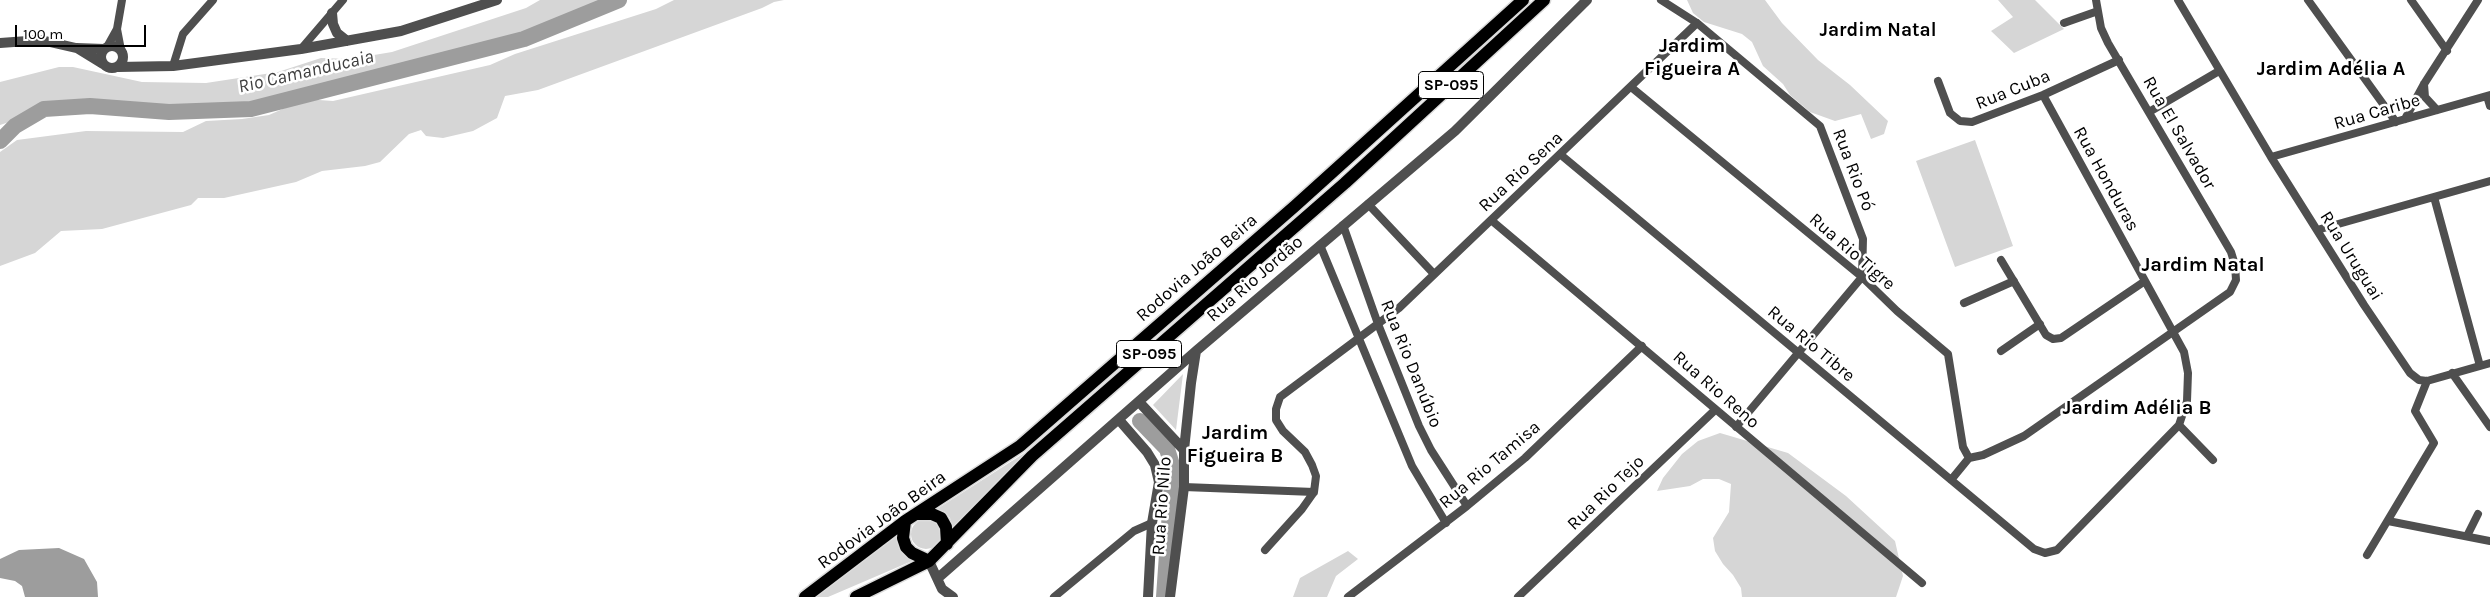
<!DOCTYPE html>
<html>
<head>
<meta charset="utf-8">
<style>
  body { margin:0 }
  #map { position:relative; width:2490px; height:597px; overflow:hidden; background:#fff; font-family:Karla,sans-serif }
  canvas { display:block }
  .scale { position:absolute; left:15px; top:25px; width:131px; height:22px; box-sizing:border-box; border:2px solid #000; border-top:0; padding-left:6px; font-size:15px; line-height:18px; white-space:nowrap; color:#000; -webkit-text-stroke:4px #fff; paint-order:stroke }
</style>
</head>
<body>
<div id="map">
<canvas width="2490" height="597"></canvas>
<div class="scale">100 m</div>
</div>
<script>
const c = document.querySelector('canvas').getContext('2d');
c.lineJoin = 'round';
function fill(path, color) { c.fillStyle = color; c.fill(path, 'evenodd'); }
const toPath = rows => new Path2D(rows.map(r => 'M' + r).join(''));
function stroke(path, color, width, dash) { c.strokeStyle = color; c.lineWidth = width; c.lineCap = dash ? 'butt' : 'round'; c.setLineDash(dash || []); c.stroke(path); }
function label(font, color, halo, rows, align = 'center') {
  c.font = font + ' Karla,sans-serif'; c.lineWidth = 5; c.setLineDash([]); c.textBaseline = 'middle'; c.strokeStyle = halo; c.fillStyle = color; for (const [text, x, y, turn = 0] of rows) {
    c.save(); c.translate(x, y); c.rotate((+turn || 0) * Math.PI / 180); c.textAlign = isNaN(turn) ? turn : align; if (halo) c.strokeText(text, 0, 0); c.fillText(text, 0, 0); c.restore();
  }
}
fill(toPath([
  [540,0,613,0,566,25,541,33,516,45,490,52,463,53,425,64,382,69,254,105,194,108,157,104,102,104,46,110,0,125,0,82,59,67,73,67,142,82,206,83,278,72,321,58,350,59,392,52,526,8],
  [674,0,784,0,774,2,762,8,538,90,505,96,497,118,473,131,443,138,426,136,421,130,409,134,380,162,365,166,322,171,296,182,224,198,198,198,191,205,102,229,61,231,35,253,0,266,0,152,17,140,86,131,183,132,206,121,242,119,269,115,305,99,333,101,490,65,515,54,656,9],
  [1687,0,1765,0,1782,23,1818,60,1850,85,1888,121,1884,134,1871,139,1861,114,1835,121,1810,112,1790,95,1783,84,1763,66,1752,42,1742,34,1704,22,1693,13],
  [1998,0,2035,0,2064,29,2014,53,1991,31,2013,17],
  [1975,140,2013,246,1955,267,1916,161],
  [1183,374,1176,430,1153,405],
  [1720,433,1788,453,1846,496,1895,541,1903,576,1896,597,1742,597,1741,588,1733,575,1723,564,1715,551,1713,538,1729,512,1731,484,1719,479,1703,479,1690,486,1657,491,1663,478,1682,454,1698,441],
  [1026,452,953,530,950,518,945,512,937,509],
  '911 534a15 15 0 1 1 30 0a15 15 0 1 1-30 0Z',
  [897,536,902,553,912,561,828,597,814,597],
  [1348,551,1358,559,1336,576,1327,597,1293,597,1300,578]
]), '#d6d6d6');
fill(toPath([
  [59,548,84,559,97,582,98,597,25,597,22,586,15,581,0,578,0,559,19,550]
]), '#9d9d9d');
stroke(toPath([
  [0,141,15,126,44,109,90,106,169,112,251,109,524,39,619,0],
  [1140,421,1167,449,1173,468,1164,597]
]), '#9d9d9d', 16);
const primary = toPath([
  [917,514,932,514,941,518,946,527,947,544],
  [905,521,903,538,906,547,912,553,929,561],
  [805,597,905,521,1020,446,1295,206,1523,0],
  [856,597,929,561,1032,456,1345,183,1544,0]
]);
stroke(primary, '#dbdbdb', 15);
stroke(toPath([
  [1661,0,1697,23,1820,126,1863,239,1862,277,1736,427],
  [2178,0,2271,157,2364,305,2410,373,2419,380,2427,381,2490,363],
  [2308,0,2396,122],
  [2411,0,2447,51],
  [2064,23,2098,11],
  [117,29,121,50],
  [107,47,117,29,122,0],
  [301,49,343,0],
  [173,66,183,34,213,0],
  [1938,81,1950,113,1960,121,1972,122,2043,95,2119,60],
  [2424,84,2425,97,2437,110],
  [1631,87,1862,277,1897,311,1948,354,1963,447,1969,458,1951,480],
  [2487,96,2490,106],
  [2149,112,2219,71],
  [2405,119,2424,84,2478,0],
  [1561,155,2034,549,2045,553,2057,550,2179,425,2187,401,2188,373,2184,352,2043,95],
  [2271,157,2490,95],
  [2434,197,2480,366],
  [1368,204,1434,274],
  [1491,220,1922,583],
  [1343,225,1378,324,1419,426,1431,450,1467,506],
  [2317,230,2490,181],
  [1320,245,1412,466,1446,523],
  [2001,260,2046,335,2053,339,2061,338,2145,281],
  [1964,303,2014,281],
  [2001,351,2040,324],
  [2452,373,2490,427],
  [2179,425,2213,460],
  [1969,458,1983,455,2024,436,2230,292,2236,280,2235,265,2231,252,2108,43,2101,28,2096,0],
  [1184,487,1314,492],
  [2388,521,2490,541],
  [2467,536,2478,514],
  [1265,550,1302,509,1314,492,1316,476,1312,465,1305,452,1283,431,1276,420,1276,409,1280,397,1399,308,1697,23],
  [2367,555,2434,443,2415,411,2427,381],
  [1054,597,1134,531,1152,523],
  [1348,597,1467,506,1525,458,1642,346],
  [1518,597,1715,410]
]), '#4f4f4f', 8);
stroke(toPath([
  [332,13,333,24,337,33,347,41],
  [0,43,41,40,76,48,104,49],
  '101 57a11 11 0 1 1 22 0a11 11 0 1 1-22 0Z',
  [77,48,103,64],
  [118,67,173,66,301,49,401,31,497,0],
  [1140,403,1184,450],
  [1120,421,1147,452,1155,465,1159,482,1152,523,1148,597],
  [929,561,942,589,953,597],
  [938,578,1196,351,1455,131,1587,0],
  [1170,597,1184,487,1184,450,1191,383,1196,351]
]), '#4f4f4f', 10);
stroke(primary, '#000', 12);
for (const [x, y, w] of [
  [1451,85,65],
  [1149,354,65]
]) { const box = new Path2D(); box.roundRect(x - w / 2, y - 13.5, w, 27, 4); c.fillStyle = '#fff'; c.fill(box); stroke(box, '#000', 1); }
label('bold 16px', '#000', null, [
  ["SP-095",1451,85],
  ["SP-095",1149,354]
]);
label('18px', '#000', '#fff', [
  ["Rua Cuba",2013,90,-22],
  ["Rua Caribe",2377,112,-16],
  ["Rua El Salvador",2179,133,60],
  ["Rua Rio Pó",1853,170,69],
  ["Rua Rio Sena",1521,172,-43],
  ["Rua Honduras",2106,179,61],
  ["Rua Rio Tigre",1852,252,41],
  ["Rua Uruguai",2351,256,58],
  ["Rodovia João Beira",1197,268,-41],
  ["Rua Rio Jordão",1255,279,-41],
  ["Rua Rio Tibre",1811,344,40],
  ["Rua Rio Danúbio",1411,364,68],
  ["Rua Rio Reno",1716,390,41],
  ["Rua Rio Tamisa",1490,465,-40],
  ["Rua Rio Tejo",1606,493,-44],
  ["Rua Rio Nilo",1162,506,-86],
  ["Rodovia João Beira",882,520,-36]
]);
label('bold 19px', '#000', '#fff', [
  ["Jardim Natal",1878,31]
]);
label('italic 19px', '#3e3e3e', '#fff', [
  ["Rio Camanducaia",306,72,-13]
]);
label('bold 20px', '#000', '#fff', [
  ["Jardim",1692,46],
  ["Figueira A",1692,69],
  ["Jardim Adélia A",2331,69],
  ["Jardim Natal",2203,265],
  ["Jardim Adélia B",2137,408],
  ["Jardim",1235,433],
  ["Figueira B",1235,456]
]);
</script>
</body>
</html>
